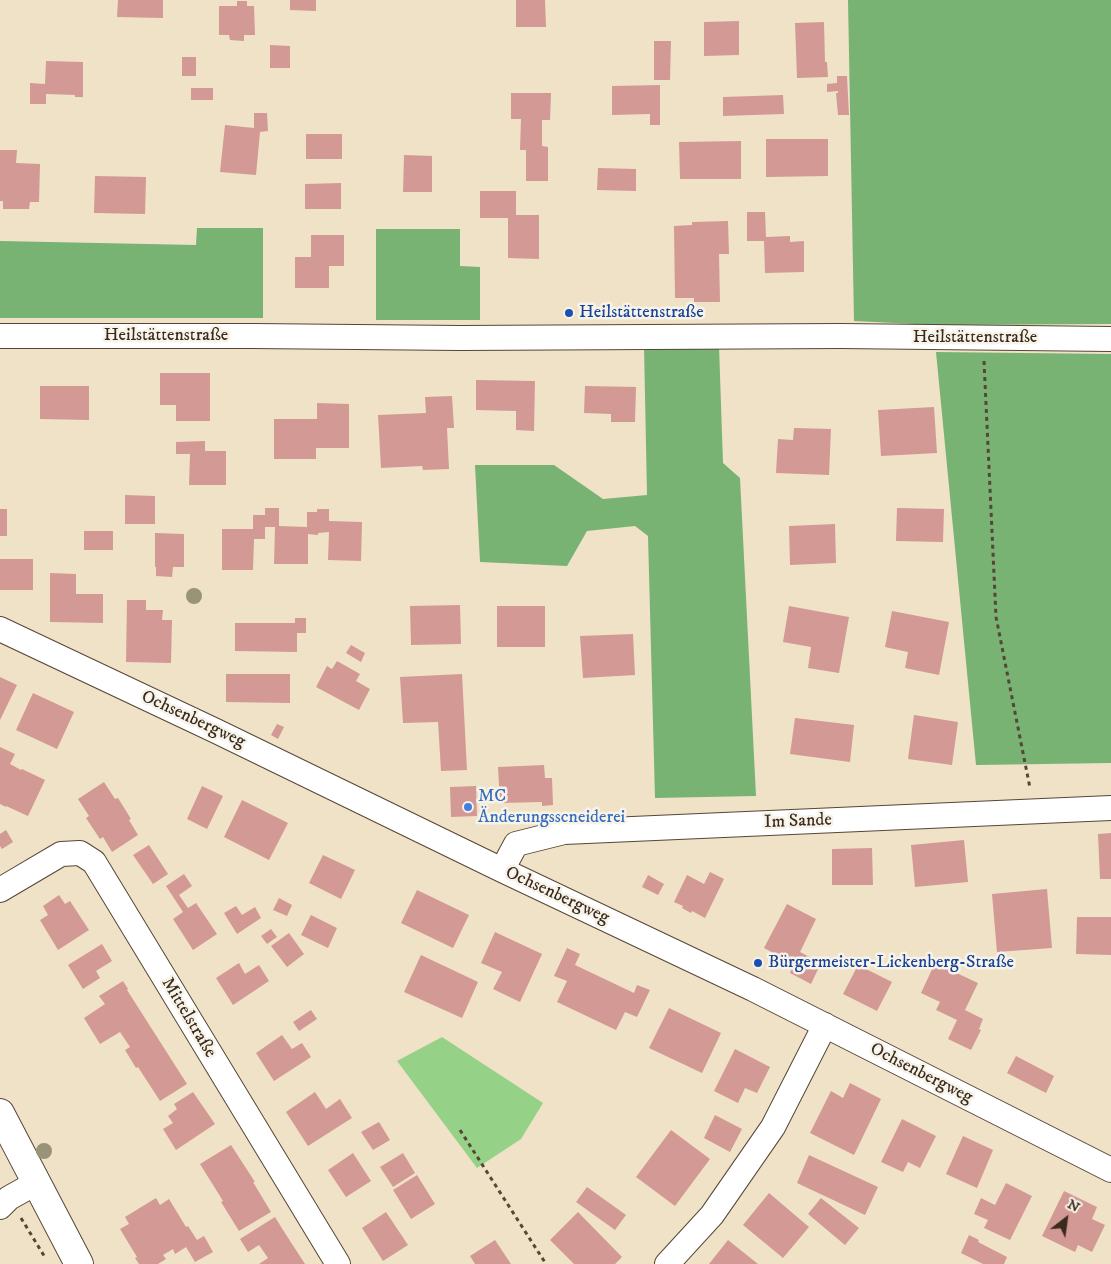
<!DOCTYPE html>
<html>
<head>
<meta charset="utf-8">
<style>
  body { margin:0 }
  #map { position:relative; width:1111px; height:1264px; overflow:hidden; background:#f0e2c6; font-family:"IM FELL DW Pica",serif }
  canvas { display:block }
  .north { position:absolute; left:1041px; top:1194px; width:50px; height:50px; -webkit-text-stroke:4px #f7f3e8; paint-order:stroke; rotate:30deg; font-size:14px; font-weight:700; line-height:20px; text-align:center; color:#3b2a1e }
  .north::after { content:''; display:block; margin:auto; width:18px; height:22px; background:#3b2a1e; clip-path:polygon(50% 0,100% 100%,50% 72%,0 100%) }
</style>
</head>
<body>
<div id="map">
<canvas width="1111" height="1264"></canvas>
<div class="north">N</div>
</div>
<script>
const c = document.querySelector('canvas').getContext('2d');
c.lineJoin = 'round';
function fill(path, color) { c.fillStyle = color; c.fill(path, 'evenodd'); }
const toPath = rows => new Path2D(rows.map(r => 'M' + r).join(''));
function stroke(path, color, width, dash) { c.strokeStyle = color; c.lineWidth = width; c.lineCap = dash ? 'butt' : 'round'; c.setLineDash(dash || []); c.stroke(path); }
function label(font, color, halo, rows, align = 'center') {
  c.font = font + ' "IM FELL DW Pica",serif'; c.lineWidth = 5; c.setLineDash([]); c.textBaseline = 'middle'; c.strokeStyle = halo; c.fillStyle = color; for (const [text, x, y, turn = 0] of rows) {
    c.save(); c.translate(x, y); c.rotate((+turn || 0) * Math.PI / 180); c.textAlign = isNaN(turn) ? turn : align; if (halo) c.strokeText(text, 0, 0); c.fillText(text, 0, 0); c.restore();
  }
}
fill(toPath([
  [442,1037,543,1103,521,1139,477,1168,397,1061]
]), '#95d186');
fill(toPath([
  [848,0,1111,0,1111,324,934,325,854,321],
  [197,228,263,228,263,318,0,318,0,241,196,245],
  [376,229,460,229,460,266,480,267,480,320,376,320],
  [644,346,719,346,723,463,740,478,756,796,655,798,648,536,635,526,587,531,567,566,480,562,475,465,554,465,603,499,647,495],
  [936,352,1111,354,1111,763,976,765]
]), '#78b373');
fill(toPath([
  [118,0,163,0,163,18,117,17],
  [290,0,316,0,316,11,290,10],
  [516,0,545,0,546,27,516,27],
  [237,1,247,1,247,6,254,6,255,35,244,35,244,41,230,40,229,35,219,35,219,6,237,6],
  [739,21,739,55,704,56,704,22],
  [824,22,825,62,827,62,828,77,797,78,795,23],
  [654,41,671,41,670,80,654,80],
  [270,45,290,46,290,68,270,68],
  [182,57,196,57,196,76,182,76],
  [46,61,83,62,83,97,75,97,75,95,46,94,46,104,30,104,30,83,45,84],
  [837,76,847,76,849,115,838,115,836,93,838,93,838,91,827,92,827,84,837,83],
  [660,85,660,125,650,125,650,114,612,115,612,86],
  [191,88,213,88,213,100,191,100],
  [511,93,551,93,550,120,542,120,542,146,548,147,548,181,526,181,526,150,520,150,521,119,511,119],
  [783,95,784,114,723,116,723,97],
  [254,113,267,113,268,131,260,132,256,175,220,172,225,125,254,128],
  [306,134,342,134,342,159,306,159],
  [766,139,828,139,828,176,766,177],
  [741,141,741,179,680,179,679,142],
  [0,150,17,150,16,163,40,164,39,202,30,202,29,209,3,209,3,201,0,201],
  [404,155,432,156,432,192,403,192],
  [598,168,636,169,636,191,597,190],
  [95,176,146,177,145,214,94,213],
  [341,183,341,209,305,209,305,184],
  [480,191,516,191,516,215,539,215,539,259,508,258,508,218,480,218],
  [747,212,765,212,766,237,790,236,790,242,804,241,804,272,765,273,764,241,747,241],
  [728,221,729,254,719,254,720,302,694,302,694,298,675,298,674,226,692,225,692,222],
  [311,235,344,235,344,266,329,266,329,288,295,288,295,257,311,257],
  [160,373,210,373,210,421,176,421,176,405,160,405],
  [476,380,535,381,534,431,516,430,516,411,476,410],
  [40,386,89,386,89,420,40,419],
  [585,386,636,387,635,422,611,422,611,414,584,413],
  [452,396,454,428,447,428,449,469,423,470,422,466,381,468,378,415,426,413,425,397],
  [317,403,349,404,349,448,316,448,316,459,274,459,274,419,317,419],
  [934,407,937,453,881,456,878,410],
  [794,428,831,429,829,475,776,473,778,439,793,440],
  [205,441,205,451,226,451,226,485,189,485,190,454,176,454,176,442],
  [125,495,155,496,155,524,125,524],
  [265,508,279,508,279,526,307,527,307,512,317,512,317,509,329,509,329,521,362,522,361,561,328,560,329,532,318,533,318,535,308,534,308,564,274,564,275,527,265,527,265,539,254,539,253,570,222,570,222,529,253,529,253,515,265,515],
  [897,508,944,509,943,542,896,541],
  [0,509,7,509,7,536,0,536],
  [835,524,836,563,790,565,789,526],
  [84,531,113,531,113,550,84,550],
  [155,533,184,534,184,567,173,567,172,577,156,576,156,567,155,567],
  [0,559,33,559,33,590,0,590],
  [50,573,76,574,76,594,103,594,103,623,50,622],
  [127,600,146,600,146,610,163,610,162,620,172,620,171,663,126,662],
  [460,605,461,644,411,645,410,606],
  [497,606,545,606,545,647,497,647],
  [789,606,849,617,839,673,808,668,811,647,783,642],
  [892,611,949,622,939,675,905,668,908,652,885,647],
  [295,618,306,618,306,633,297,633,297,652,235,651,235,623,295,623],
  [633,634,635,675,583,678,580,636],
  [351,645,365,653,361,662,346,653],
  [337,661,360,674,356,681,370,689,359,710,316,687,327,666,332,669],
  [226,674,290,674,290,703,226,702],
  [462,674,467,770,441,771,438,722,403,723,400,677],
  [0,677,17,685,0,720],
  [33,693,74,712,57,749,16,730],
  [914,715,958,722,952,765,908,759],
  [795,718,854,725,850,762,790,754],
  [277,724,284,727,278,739,271,735],
  [0,747,15,754,10,764,21,770,22,769,45,780,28,816,6,806,6,807,0,804],
  [544,765,545,778,552,778,553,805,542,806,542,802,500,803,498,767],
  [104,782,115,799,118,798,131,819,129,820,138,835,112,852,103,837,100,839,86,818,89,816,78,799],
  [202,786,223,796,207,829,187,819],
  [476,786,477,816,451,817,450,787],
  [242,800,288,823,269,860,224,837],
  [6,830,13,842,2,849,0,846,0,834],
  [1111,833,1111,879,1100,879,1098,834],
  [964,840,968,882,915,887,911,845],
  [149,845,168,874,153,884,133,855],
  [872,848,873,885,832,885,832,849],
  [323,855,355,870,341,899,309,883],
  [710,872,724,879,705,918,692,911,691,913,682,908,683,906,674,902,687,875,704,884],
  [184,874,192,886,179,895,188,908,196,903,217,934,193,950,173,919,183,912,166,886],
  [648,875,664,884,658,895,642,887],
  [1047,889,1052,948,997,952,992,894],
  [417,890,469,915,453,948,401,923],
  [59,895,65,904,70,901,89,930,58,950,40,920,48,915,43,906],
  [279,898,292,905,287,916,273,910],
  [787,904,816,919,800,952,821,963,811,984,790,973,794,964,764,948],
  [236,906,242,915,255,907,261,918,237,934,224,913],
  [311,915,337,928,328,948,301,935],
  [1077,917,1111,917,1111,955,1076,954],
  [271,929,277,937,267,944,261,936],
  [495,932,542,954,520,1002,493,989,502,972,481,963],
  [289,933,304,954,287,967,271,946],
  [102,944,112,961,96,971,100,978,83,989,68,965],
  [567,948,580,954,575,965,634,993,637,985,650,990,637,1017,625,1012,616,1030,557,1002,567,981,554,976],
  [421,955,478,982,462,1018,404,992],
  [239,963,245,974,259,965,269,981,233,1005,216,978],
  [935,963,978,983,965,1010,983,1019,979,1029,981,1030,971,1050,948,1039,957,1020,936,1010,940,1002,921,993],
  [858,965,892,982,877,1011,843,994],
  [123,981,128,989,127,990,187,1084,160,1101,138,1067,136,1068,125,1050,130,1047,120,1032,100,1044,84,1018,105,1004,99,996],
  [669,1008,721,1033,702,1073,649,1048],
  [311,1010,317,1019,299,1031,293,1022],
  [282,1035,292,1049,302,1043,311,1057,274,1081,256,1053],
  [735,1049,770,1067,757,1093,745,1088,738,1103,714,1091],
  [1016,1056,1054,1076,1046,1093,1007,1073],
  [850,1083,881,1099,854,1155,810,1133,831,1091,843,1098],
  [193,1092,215,1124,176,1150,163,1129,173,1123,168,1116,177,1109,174,1104],
  [315,1092,326,1109,340,1099,352,1118,308,1146,286,1112],
  [715,1115,742,1129,730,1152,704,1138],
  [902,1119,936,1136,920,1168,908,1162,903,1172,881,1162],
  [379,1122,390,1140,373,1150,361,1132],
  [671,1130,710,1159,675,1206,636,1177],
  [963,1136,993,1150,977,1188,946,1174],
  [231,1145,255,1182,253,1182,271,1212,239,1231,221,1202,223,1201,200,1164],
  [353,1153,371,1181,346,1197,328,1170],
  [403,1153,415,1173,393,1187,380,1167],
  [809,1155,878,1187,865,1215,797,1183],
  [417,1175,435,1204,411,1219,393,1190],
  [1006,1183,1032,1196,1010,1240,984,1228,988,1220,974,1214,981,1198,995,1205],
  [587,1187,626,1215,615,1230,576,1202],
  [1064,1191,1097,1207,1092,1219,1105,1225,1092,1252,1078,1245,1075,1252,1042,1236],
  [769,1193,809,1227,783,1258,743,1225],
  [156,1198,160,1205,169,1199,186,1227,188,1226,197,1240,204,1236,213,1252,195,1262,186,1247,175,1254,173,1249,163,1255,166,1259,158,1264,139,1264,135,1258,137,1257,120,1229,129,1224,125,1217],
  [821,1198,859,1228,845,1245,808,1214],
  [386,1212,408,1245,383,1261,362,1228],
  [578,1212,622,1257,615,1264,574,1264,550,1240],
  [275,1217,283,1230,305,1264,259,1264,268,1258,259,1245,248,1252,240,1239],
  [969,1235,979,1240,978,1242,1007,1257,1004,1264,983,1264,961,1253],
  [495,1240,511,1264,475,1264,470,1256],
  [728,1240,758,1264,709,1264]
]), '#d39995');
const minor = toPath([
  [0,336,252,336,460,338,840,336,1111,339],
  [0,629,216,731,502,870,753,989,1111,1170],
  [502,870,516,844,564,832,1111,808],
  [0,890,61,854,80,853,94,862,338,1264],
  [0,1207,9,1198,36,1183],
  [667,1264,712,1215,773,1127,825,1025]
]);
const major = toPath([
  [0,1113,79,1264]
]);
stroke(minor, '#564637', 26);
stroke(major, '#564637', 30);
stroke(toPath([
  [984,361,996,617,1030,788],
  [460,1130,546,1264],
  [21,1218,46,1259]
]), '#564637', 3, [4, 4]);
stroke(minor, '#fff', 24);
stroke(major, '#fff', 28);
c.fillStyle = '#999478';
for (const [x, y] of [
  [194,596],
  [44,1151]
]) { c.beginPath(); c.arc(x, y, 8, 0, 2 * Math.PI); c.fill(); }
for (const [x, y, r, color] of [
  [569,313,5,"#1a4fb4"],
  [468,807,5,"#3f7fe0"],
  [758,963,5,"#1a4fb4"]
]) { const dot = new Path2D(); dot.arc(x, y, r, 0, 2 * Math.PI); c.fillStyle = color; c.fill(dot); stroke(dot, '#f7f3e8', 2); }
label('18px', '#164399', '#f7f3e8', [
  ["Heilstättenstraße",579,313],
  ["Bürgermeister-Lickenberg-Straße",768,963]
], 'left');
label('18px', '#3b2a1e', '#f7f3e8', [
  ["Heilstättenstraße",166,336],
  ["Heilstättenstraße",975,338],
  ["Ochsenbergweg",193,720,25],
  ["Im Sande",798,822,-2],
  ["Ochsenbergweg",557,896,25],
  ["Mittelstraße",188,1018,59],
  ["Ochsenbergweg",921,1074,27]
]);
label('18px', '#366cbe', '#f7f3e8', [
  ["MC",478,797],
  ["Änderungsscneiderei",478,818]
], 'left');
</script>
</body>
</html>
